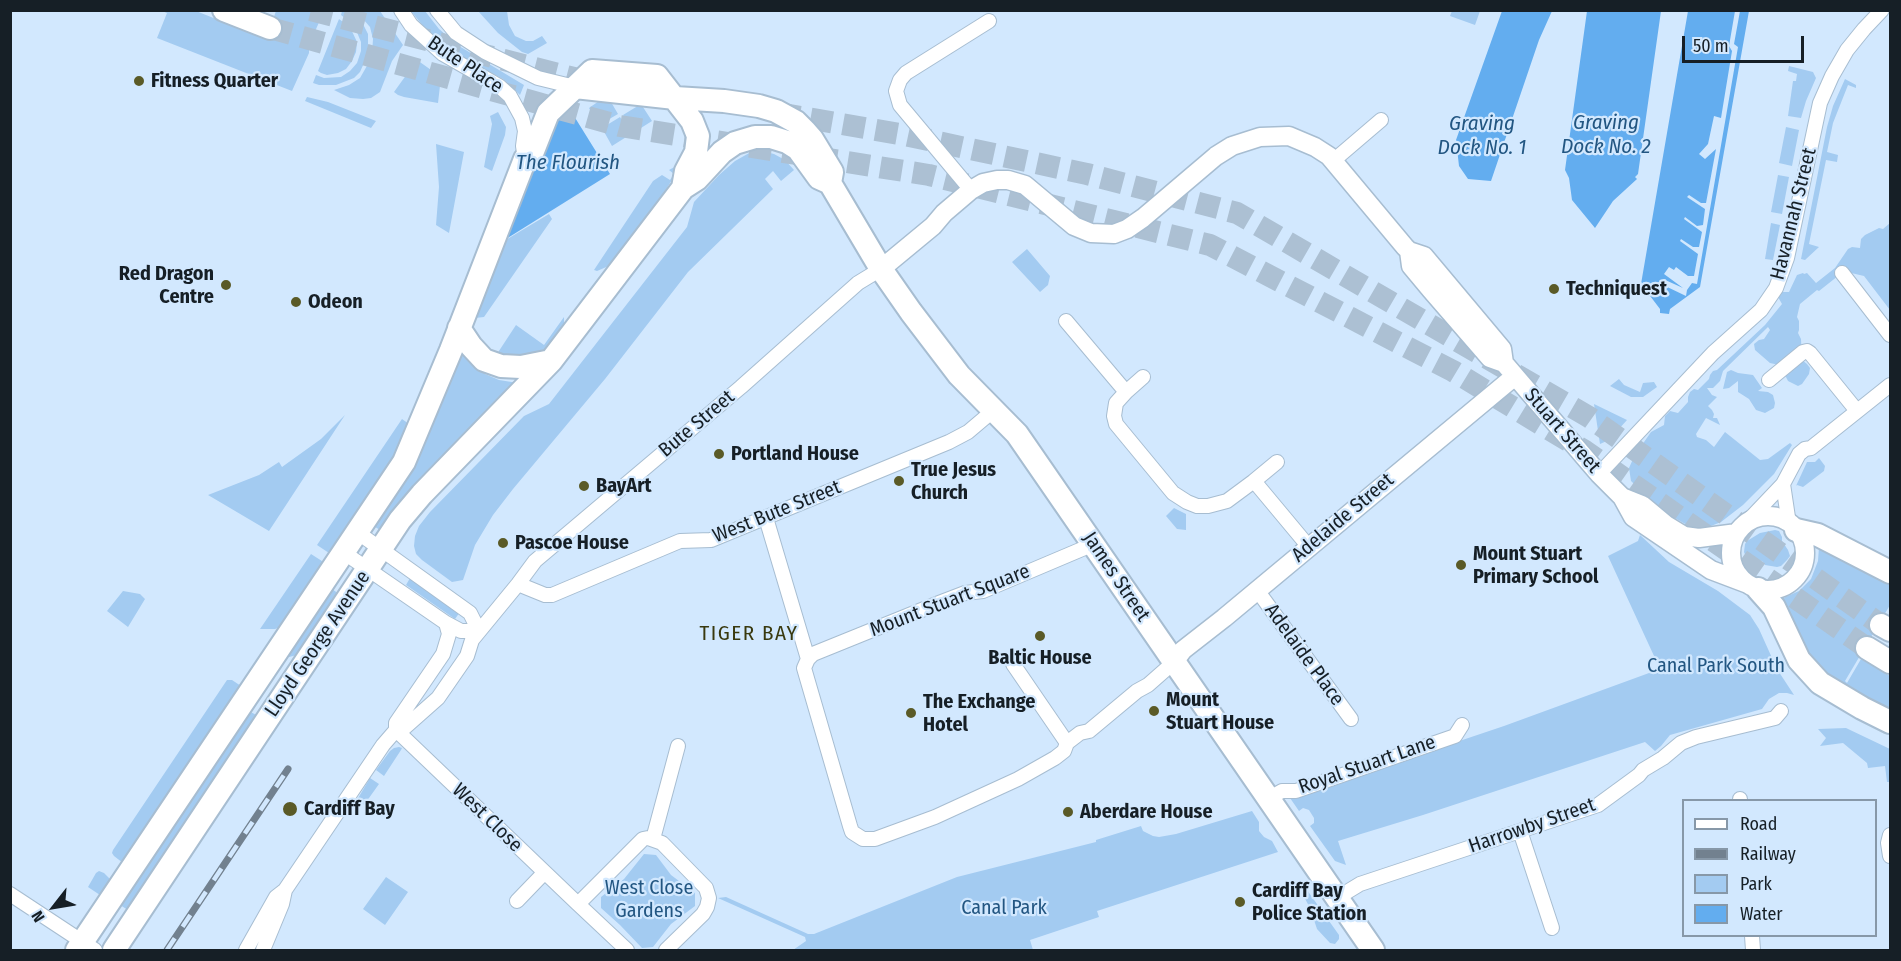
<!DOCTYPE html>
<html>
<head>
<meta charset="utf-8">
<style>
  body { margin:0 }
  #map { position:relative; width:1901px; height:961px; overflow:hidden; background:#d2e8fe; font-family:"Fira Sans Condensed",sans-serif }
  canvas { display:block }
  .frame { position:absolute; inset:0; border:12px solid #161f26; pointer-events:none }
  .legend { position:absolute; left:1682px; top:799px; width:195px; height:138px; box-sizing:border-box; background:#d2e8fe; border:2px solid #8798a8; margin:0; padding:8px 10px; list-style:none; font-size:18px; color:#161f26 }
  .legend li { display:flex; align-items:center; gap:12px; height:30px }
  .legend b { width:30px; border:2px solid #8798a8 }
  .north { position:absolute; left:24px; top:877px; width:60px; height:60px; -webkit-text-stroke:4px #d2e8fe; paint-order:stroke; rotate:239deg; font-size:16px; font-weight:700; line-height:24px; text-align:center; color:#161f26 }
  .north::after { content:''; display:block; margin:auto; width:21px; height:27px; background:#161f26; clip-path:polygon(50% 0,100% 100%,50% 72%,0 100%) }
  .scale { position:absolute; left:1682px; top:36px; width:122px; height:27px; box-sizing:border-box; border:3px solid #161f26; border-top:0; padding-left:8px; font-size:18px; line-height:21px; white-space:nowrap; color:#161f26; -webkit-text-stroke:4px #d2e8fe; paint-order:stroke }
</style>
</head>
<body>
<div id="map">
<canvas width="1901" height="961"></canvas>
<div class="frame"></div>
<ul class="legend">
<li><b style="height:8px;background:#fff"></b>Road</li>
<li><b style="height:8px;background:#72818f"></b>Railway</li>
<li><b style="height:16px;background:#a3cbf1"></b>Park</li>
<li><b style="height:16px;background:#63adef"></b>Water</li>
</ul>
<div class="north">N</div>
<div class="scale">50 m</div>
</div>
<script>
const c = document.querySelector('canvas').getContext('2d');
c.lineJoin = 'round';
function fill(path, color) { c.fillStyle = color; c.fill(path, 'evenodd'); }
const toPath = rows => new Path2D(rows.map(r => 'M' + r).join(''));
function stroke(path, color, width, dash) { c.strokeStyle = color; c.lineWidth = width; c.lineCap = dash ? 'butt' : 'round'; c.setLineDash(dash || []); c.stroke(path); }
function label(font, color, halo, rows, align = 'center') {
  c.font = font + ' "Fira Sans Condensed",sans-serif'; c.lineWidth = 4.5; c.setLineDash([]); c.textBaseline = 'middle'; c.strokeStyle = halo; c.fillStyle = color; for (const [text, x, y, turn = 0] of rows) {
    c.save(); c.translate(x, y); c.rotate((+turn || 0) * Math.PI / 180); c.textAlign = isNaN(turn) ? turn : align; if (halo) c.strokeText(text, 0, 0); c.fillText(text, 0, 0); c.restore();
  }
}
fill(toPath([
  [162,11,196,11,266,39,276,11,324,11,309,45,309,53,292,91,157,38,167,13],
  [342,11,350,12,363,24,368,34,368,54,360,72,354,78,336,85,319,85,313,83,316,75,324,78,341,77,350,71,357,63,361,51,361,42,354,25,341,15],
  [356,11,380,11,403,45,392,61,380,92,371,98,363,99,350,98,334,90,349,85,360,78,368,64,372,54,373,39,370,27],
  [411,11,425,11,439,29,459,46,524,85,520,95,503,79,469,61,443,43,423,26],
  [478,11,507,11,509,25,515,36,526,41,533,41,542,36,547,43,528,54,522,52,498,33],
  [1452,11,1480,11,1475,25,1450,16],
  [339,19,350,27,357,42,356,52,352,61,346,69,338,73,327,75,321,73,318,71],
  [417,60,441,77,438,103,404,97,398,95,394,92],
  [1789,66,1813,72,1816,78,1806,101,1801,118,1788,116,1793,81,1796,81,1797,74,1788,71],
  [1845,79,1856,85,1856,88,1848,85,1833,123,1827,152,1838,155,1837,162,1826,160,1809,244,1819,247,1805,260,1801,259,1827,127,1833,106],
  [307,97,328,102,376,121,371,128,305,101],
  [599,101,611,102,618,114,599,125,589,108],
  [641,104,652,121,633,133,623,115],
  [498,112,506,127,505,135,492,171,484,167,492,124,490,116],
  [620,117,631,134,612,146,602,128],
  [1786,127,1799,130,1792,166,1779,163],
  [436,144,464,152,449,233,436,225,439,187],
  [762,151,774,154,785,160,794,170,781,181,773,171,765,179,773,189,688,272,605,379,513,489,493,515,475,545,463,580,452,582,422,560,416,554,414,546,415,536,419,526,430,512,524,416,549,404,687,227,694,202,719,175,735,161,751,152],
  [680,164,681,165,656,206,611,265,597,271,594,270,653,181,662,175,670,180,674,174,669,170],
  [1778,175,1789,177,1782,214,1771,212],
  [549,214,552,219,484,317,475,318,504,241],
  [1771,223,1780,225,1773,260,1765,259],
  [1890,223,1890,310,1864,276,1847,272,1838,276,1819,291,1817,290,1800,304,1797,317,1799,321,1799,330,1798,333,1801,339,1802,360,1807,364,1810,368,1809,374,1802,384,1798,386,1788,381,1784,373,1784,366,1770,363,1755,350,1754,344,1759,340,1764,339,1770,330,1768,327,1723,371,1720,381,1713,388,1707,388,1712,395,1717,397,1708,406,1712,410,1714,414,1713,418,1717,418,1720,425,1706,418,1696,434,1697,437,1706,440,1714,447,1725,432,1760,460,1768,459,1790,443,1792,445,1774,474,1743,505,1721,522,1711,526,1701,529,1687,525,1673,517,1655,504,1631,481,1629,468,1633,459,1632,451,1634,447,1642,445,1651,432,1664,425,1665,416,1670,411,1678,413,1688,402,1688,397,1690,392,1694,389,1698,390,1709,379,1710,375,1713,371,1717,370,1765,325,1782,304,1778,297,1781,292,1789,292,1797,275,1803,273,1804,274,1807,273,1816,283,1835,268,1848,249,1852,247,1860,248,1861,239,1865,235,1879,228,1883,229],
  [1027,249,1050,276,1048,285,1040,292,1012,262],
  [564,317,564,326,549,345,539,355,495,357,516,325,544,345],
  [463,351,473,364,485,374,499,380,518,383,382,531,375,527,404,484,415,462,454,368],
  [1731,370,1738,373,1753,375,1762,388,1758,391,1768,392,1773,395,1775,403,1774,408,1765,413,1756,410,1749,399,1738,392,1738,381,1729,388,1723,389,1727,372],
  [1619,379,1624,385,1640,392,1643,383,1654,382,1657,387,1643,397,1631,397,1610,386],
  [1594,404,1627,420,1609,440,1600,444],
  [345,415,269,531,208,495,259,475,279,462,282,467,321,439],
  [402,419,409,424,390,465,332,555,317,545],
  [1819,458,1825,466,1824,471,1803,487,1797,485,1796,486,1807,462,1815,462],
  [1174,508,1186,514,1186,530,1177,529,1166,516],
  [1775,530,1779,531,1782,537,1782,541,1788,550,1790,556,1787,560,1781,566,1777,567,1765,565,1762,561,1747,559,1744,552,1745,544,1747,541,1760,533],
  [1640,535,1669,562,1718,591,1750,615,1759,629,1777,669,1794,695,1787,693,1779,693,1769,699,1762,709,1670,735,1661,746,1655,751,1645,742,1423,815,1338,841,1346,865,1335,861,1310,826,1314,823,1314,818,1309,810,1303,808,1299,811,1290,798,1504,726,1660,669,1608,556,1638,541],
  [1819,547,1890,583,1890,605,1845,681,1847,683,1861,659,1890,676,1890,710,1853,692,1816,666,1807,653,1794,626,1790,613,1781,599,1799,591,1811,579,1818,561],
  [311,554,325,563,281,627,275,629,260,629],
  [410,578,460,612,455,619,406,585],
  [332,589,339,594,297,655,289,657,287,655],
  [123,591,140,594,145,599,128,627,107,611],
  [227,680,232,680,241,686,123,863,114,856,112,853,113,850],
  [249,711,258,716,128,910,120,905],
  [1846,728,1890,749,1890,782,1887,782,1885,766,1868,768,1867,763,1843,743,1820,746,1826,738,1818,729],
  [399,747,402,748,401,750,384,776,376,770,390,751,394,748],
  [370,778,379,784,364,805,357,800],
  [1252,811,1259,822,1259,831,1264,837,1272,841,1278,852,1097,911,1099,917,1030,940,1033,950,1001,950,1000,949,996,950,793,950,806,941,805,937,718,898,726,897,808,934,814,934,957,877,1096,842,1096,840,1141,826,1143,831,1153,836,1159,837,1176,834],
  [644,854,656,855,671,875,695,893,695,906,671,924,653,947,642,948,620,925,601,908,601,897,624,879],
  [99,871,104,873,113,882,103,897,88,887,96,873],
  [386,877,408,892,385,925,363,909],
  [1307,890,1339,935,1339,939,1335,944,1330,943,1317,929,1310,908,1303,895,1304,892]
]), '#a3cbf1');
fill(toPath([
  [1502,11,1552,11,1539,40,1491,181,1468,179,1459,166,1456,140],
  [1587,11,1661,11,1638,174,1635,177,1637,179,1613,201,1595,228,1572,200,1569,178,1565,170],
  [1688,11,1749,11,1700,287,1670,309,1669,314,1660,313,1660,309,1641,284],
  [569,108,610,174,506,239,550,129,554,121]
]), '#63adef');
fill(toPath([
  [1735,11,1740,11,1734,44,1738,47,1697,284,1692,283,1687,290,1686,296,1661,284,1663,279,1683,288,1664,274,1669,267,1674,270,1676,267,1688,276,1694,276,1698,254,1680,241,1681,239,1693,247,1699,247,1702,232,1684,219,1685,217,1697,226,1703,225,1705,209,1687,197,1689,195,1701,203,1706,203,1716,149,1705,159,1699,154,1708,144,1714,116,1721,118,1732,51,1729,46]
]), '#d2e8fe');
stroke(toPath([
  [311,10,578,79,597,83],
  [270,28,620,126,929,175,1210,245,1453,371,1585,451,1867,648],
  [778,113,905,135,1087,174,1237,213,1589,417,1881,625]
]), '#acc0d3', 22, [22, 11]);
const minor = toPath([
  [401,10,411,25,443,54,499,86,510,96,522,118,525,131,523,146,525,159],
  [437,10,456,33,485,52,538,78,575,87],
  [1333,161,1381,120],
  [971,190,900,105,896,91,900,80,906,73,989,21],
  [1842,273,1890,335],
  [1066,321,1126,392,1116,403,1114,416,1116,424,1173,493,1187,502,1197,506,1208,506,1227,501,1254,481,1309,547],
  [1769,380,1803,352,1807,351,1810,353,1857,411],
  [1126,392,1143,377],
  [1599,474,1713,353,1761,310,1776,288,1787,258,1820,103,1832,76,1847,50,1864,29,1882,10],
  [1254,481,1277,462],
  [1783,484,1789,524],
  [766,518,808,659,804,668,850,826,852,832,863,839,875,839,935,817,1018,779,1055,758,1064,751,1067,743,1080,733,1089,731,1137,691,1148,685,1173,663],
  [1744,525,1783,484,1799,454,1805,449,1811,448,1890,385],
  [357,532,470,613,479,631],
  [343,552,446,623,461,631,479,631],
  [518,584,545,595,552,595,680,541,711,540,949,442,968,432,994,410],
  [1257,590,1351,719],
  [808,659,813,654,939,603,965,593,983,591,1094,544],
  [1013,664,1067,743],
  [396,730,578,904],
  [396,730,396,723,443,654,449,634,446,623],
  [1268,799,1282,791,1296,791,1455,736,1462,725],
  [1740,799,1740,800],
  [1520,831,1552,928],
  [1890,835,1888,843,1890,856],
  [653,839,678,746],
  [10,894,95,950],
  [1337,898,1360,884,1598,805,1639,775,1643,770,1663,758,1681,743,1696,737,1775,718,1781,711],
  [517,901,544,873],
  [1752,936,1753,950],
  [246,950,276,897,285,890],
  [263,950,282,904,285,890,383,745,396,730,403,729,438,698,467,656,472,640,518,584,535,561,741,387,858,283,881,269],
  [627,950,578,904,643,839,648,838,662,843,706,888,709,898,707,907,703,914,666,950]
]);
const tertiary = toPath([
  [1409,251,1411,266,1431,290,1490,358,1504,363,1599,474,1622,497,1633,517,1711,570,1748,584],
  [881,269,933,226,944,213,971,190,983,183,997,180,1008,180,1025,185,1074,226,1091,233,1114,234,1127,229,1143,218,1216,156,1232,146,1260,137,1289,136,1315,147,1329,156,1405,247,1409,251,1424,256,1502,349,1504,363],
  [1622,497,1642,505,1666,525,1684,536,1699,538,1737,533],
  '1731 553a37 37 0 1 1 74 0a37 37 0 1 1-74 0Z',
  [1173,663,1183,650,1224,618,1515,376]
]);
const primary = toPath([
  [224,10,270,28],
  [575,87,675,98,724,101,759,106,776,111,796,122,805,131,812,139,832,172,830,183,881,269,911,312,959,375,1017,434,1373,950],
  [683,188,697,179,722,152,735,143,755,137,771,137,787,142,798,149,819,178,830,183],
  [459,328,471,346,484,360,501,366,521,367,551,361],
  [1796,530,1818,535,1890,572],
  [1758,589,1774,607,1799,660,1820,683,1862,708,1890,722],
  [1881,625,1890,630],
  [1867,648,1890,662],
  [77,950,404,462,451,350,525,159,533,151,548,113,592,71,657,76,692,121,698,136,696,152,686,171,683,188,551,361,422,494,400,520,114,950]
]);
stroke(minor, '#a7bdd1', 16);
stroke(tertiary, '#a7bdd1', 21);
stroke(primary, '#a7bdd1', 26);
stroke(minor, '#fff', 14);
stroke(tertiary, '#fff', 18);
stroke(primary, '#fff', 22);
const rail = toPath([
  [167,950,288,769]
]);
stroke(rail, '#72818f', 7);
stroke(rail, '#d2e8fe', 4.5, [14]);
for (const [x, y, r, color] of [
  [139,81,6,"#5a5a27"],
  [226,285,6,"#5a5a27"],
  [1554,289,6,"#5a5a27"],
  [296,302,6,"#5a5a27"],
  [719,454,6,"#5a5a27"],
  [899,481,6,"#5a5a27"],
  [584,486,6,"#5a5a27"],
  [503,543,6,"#5a5a27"],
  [1461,565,6,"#5a5a27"],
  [1040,636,6,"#5a5a27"],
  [1154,711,6,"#5a5a27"],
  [911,713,6,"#5a5a27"],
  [290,809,8,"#5a5a27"],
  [1068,812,6,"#5a5a27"],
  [1240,902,6,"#5a5a27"]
]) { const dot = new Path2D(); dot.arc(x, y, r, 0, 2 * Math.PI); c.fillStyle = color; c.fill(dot); stroke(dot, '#d2e8fe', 2); }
label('20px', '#161f26', '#d2e8fe', [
  ["Bute Place",465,65,34],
  ["Havannah Street",1794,214,-76],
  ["Bute Street",697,424,-40],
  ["Stuart Street",1562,431,49],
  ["West Bute Street",777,512,-22],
  ["Adelaide Street",1343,518,-40],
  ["James Street",1116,577,56],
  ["Mount Stuart Square",950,601,-21],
  ["Lloyd George Avenue",318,644,-56],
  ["Adelaide Place",1304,655,54],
  ["Royal Stuart Lane",1367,765,-19],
  ["West Close",487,818,44],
  ["Harrowby Street",1532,826,-19]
]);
label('bold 20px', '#161f26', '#d2e8fe', [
  ["Fitness Quarter",151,81],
  ["Red Dragon",214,274,"right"],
  ["Centre",214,297,"right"],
  ["Techniquest",1566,289],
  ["Odeon",308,302],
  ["Portland House",731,454],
  ["True Jesus",911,470],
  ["Church",911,493],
  ["BayArt",596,486],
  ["Pascoe House",515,543],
  ["Mount Stuart",1473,554],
  ["Primary School",1473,577],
  ["Baltic House",1040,658,"center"],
  ["Mount",1166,700],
  ["Stuart House",1166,723],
  ["The Exchange",923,702],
  ["Hotel",923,725],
  ["Cardiff Bay",304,809],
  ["Aberdare House",1080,812],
  ["Cardiff Bay",1252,891],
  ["Police Station",1252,914]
], 'left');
label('20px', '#225682', '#d2e8fe', [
  ["Canal Park South",1716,666],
  ["West Close",649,888],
  ["Gardens",649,911],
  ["Canal Park",1004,908]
]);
label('italic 21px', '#225682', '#d2e8fe', [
  ["Graving",1606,123],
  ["Dock No. 2",1606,147],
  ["Graving",1482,124],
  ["Dock No. 1",1482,148],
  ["The Flourish",568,163]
]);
c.letterSpacing = '1.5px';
label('21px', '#39390f', '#d2e8fe', [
  ["TIGER BAY",749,634]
]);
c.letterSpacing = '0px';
</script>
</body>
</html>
